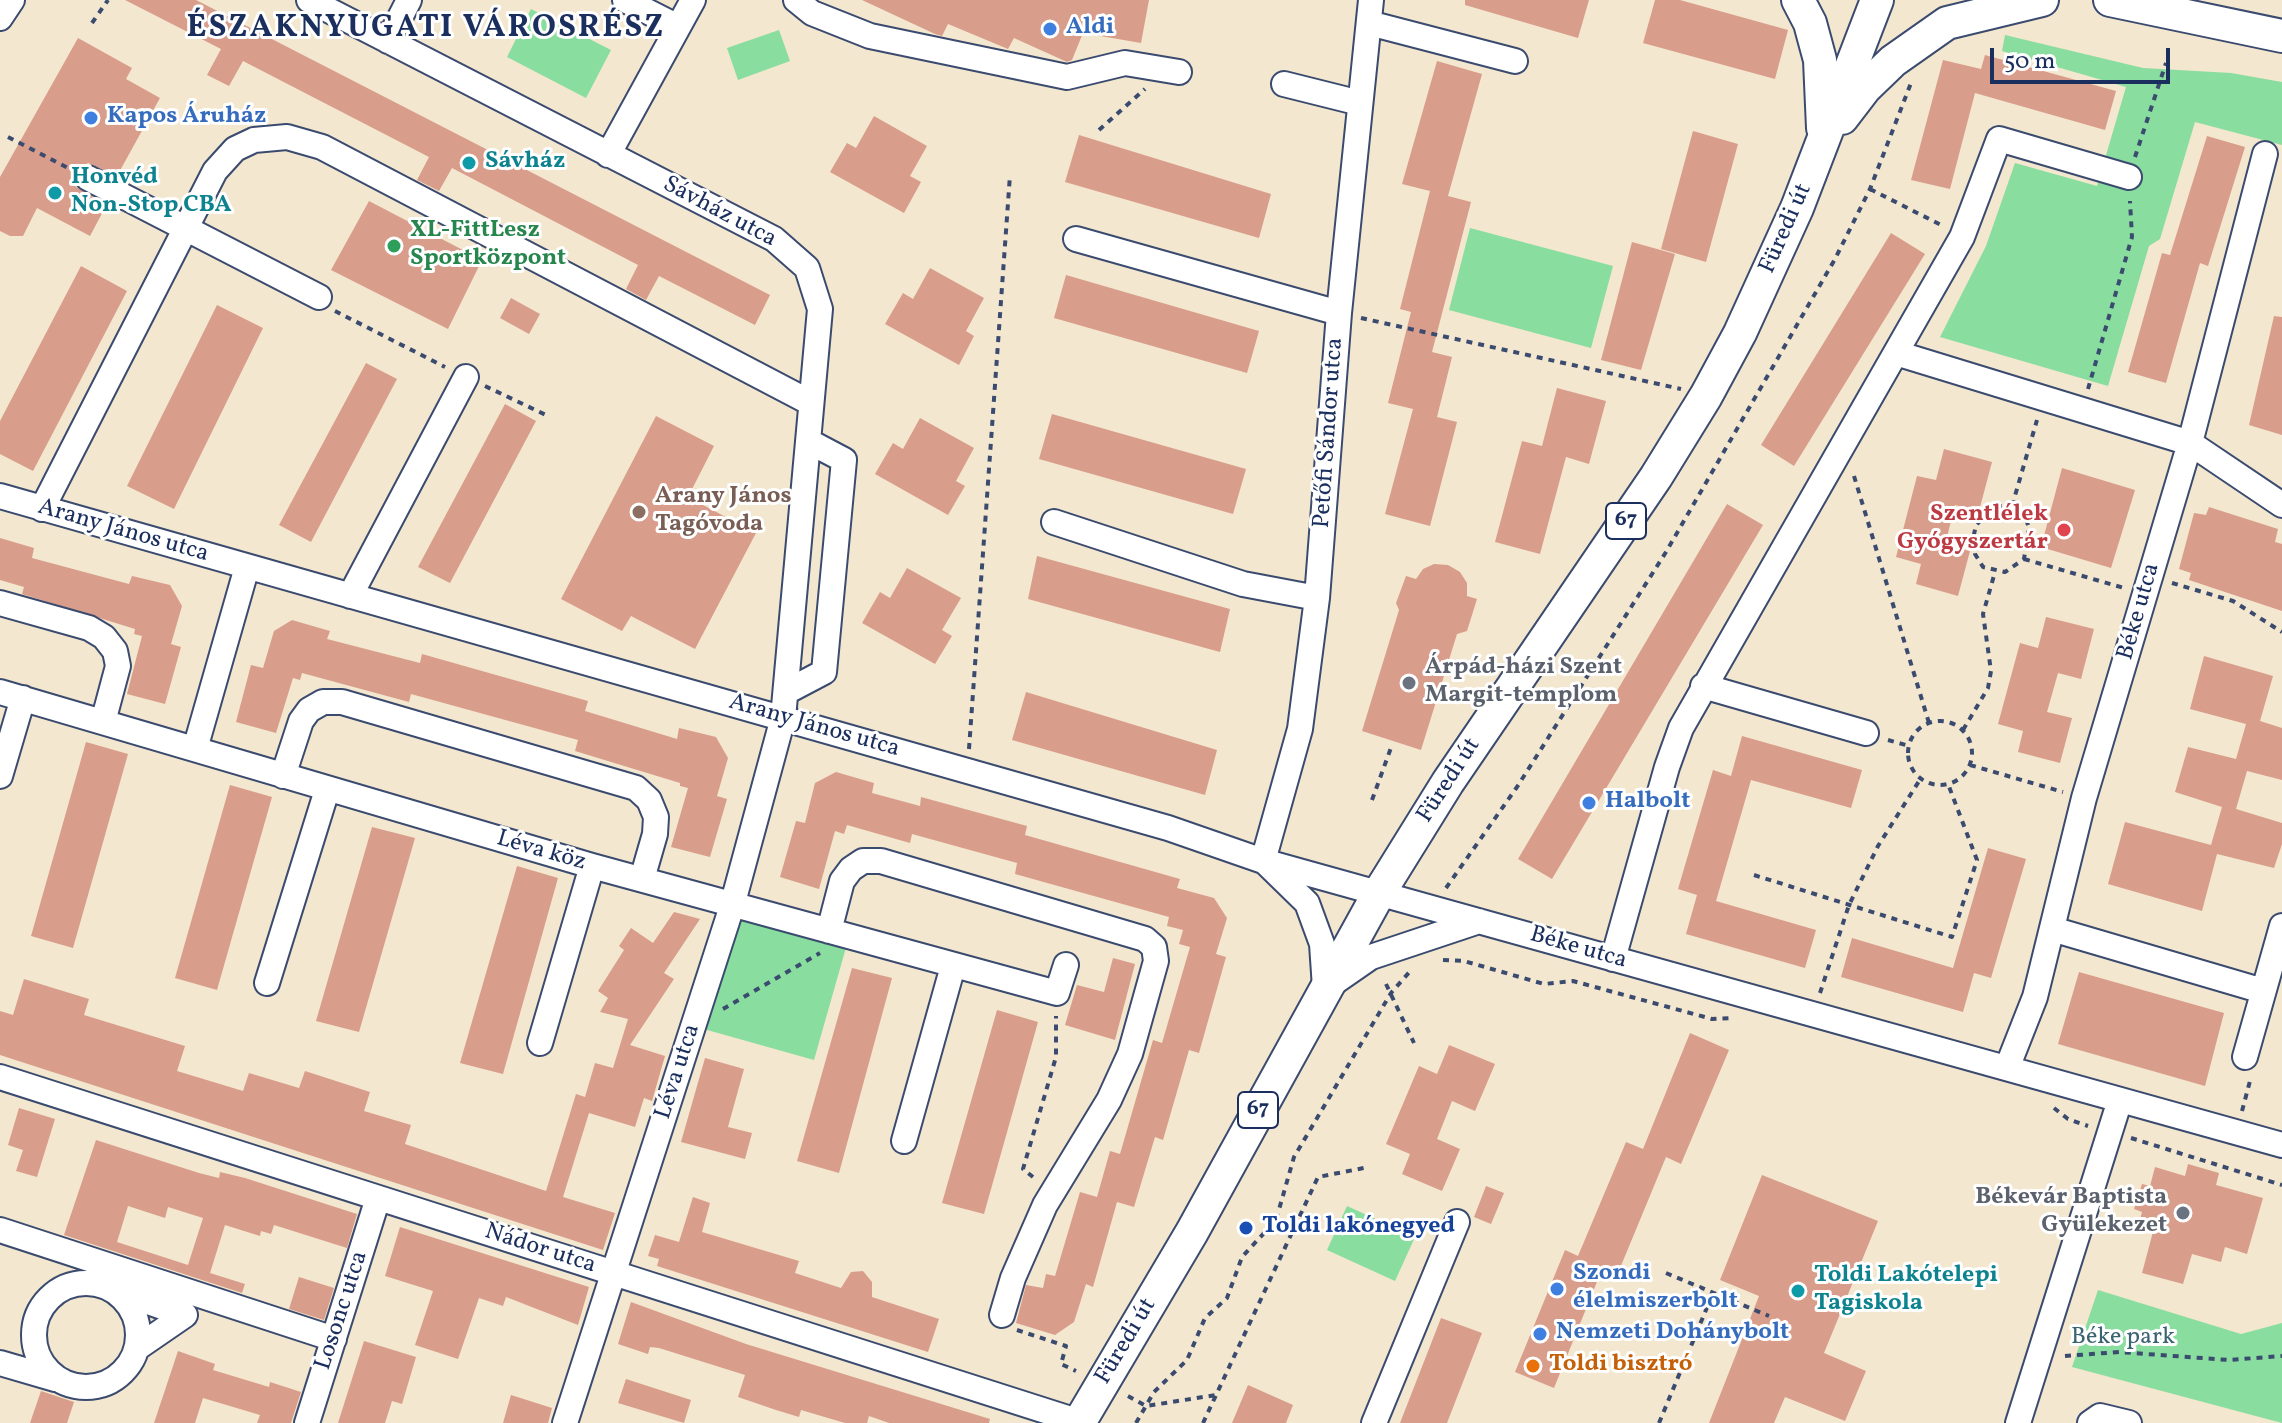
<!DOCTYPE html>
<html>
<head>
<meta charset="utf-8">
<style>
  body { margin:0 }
  #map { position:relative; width:2282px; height:1423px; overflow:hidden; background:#f3e7cf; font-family:Vollkorn,serif }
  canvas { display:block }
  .scale { position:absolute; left:1990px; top:48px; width:180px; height:36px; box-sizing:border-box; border:4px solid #1b2f5e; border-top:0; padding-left:10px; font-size:24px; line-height:28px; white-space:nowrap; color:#1b2f5e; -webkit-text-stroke:6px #fff; paint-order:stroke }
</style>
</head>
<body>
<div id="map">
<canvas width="2282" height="1423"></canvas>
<div class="scale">50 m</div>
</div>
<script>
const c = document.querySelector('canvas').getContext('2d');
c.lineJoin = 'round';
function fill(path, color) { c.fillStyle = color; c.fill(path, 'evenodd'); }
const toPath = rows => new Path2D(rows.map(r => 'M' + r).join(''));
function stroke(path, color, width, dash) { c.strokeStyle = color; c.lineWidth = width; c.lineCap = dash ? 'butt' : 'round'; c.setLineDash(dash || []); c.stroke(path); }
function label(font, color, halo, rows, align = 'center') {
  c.font = font + ' Vollkorn,serif'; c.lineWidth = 6; c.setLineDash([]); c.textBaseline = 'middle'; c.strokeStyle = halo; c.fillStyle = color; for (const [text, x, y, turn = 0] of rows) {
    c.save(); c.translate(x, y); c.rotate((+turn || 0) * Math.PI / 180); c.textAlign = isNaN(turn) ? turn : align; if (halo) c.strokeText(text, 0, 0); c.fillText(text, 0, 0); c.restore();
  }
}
fill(toPath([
  [531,9,611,50,586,98,507,57],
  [779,30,790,61,738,80,727,48],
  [2005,35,2143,68,2231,73,2282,82,2282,145,2195,122,2160,239,2149,246,2108,386,1940,337,1986,246,2015,163,2097,186,2126,87,2002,51],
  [1470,228,1613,266,1591,348,1449,310],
  [732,906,849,937,814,1060,693,1026],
  [1347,1206,1415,1237,1395,1281,1327,1250],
  [2098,1290,2241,1334,2282,1323,2282,1423,2072,1367]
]), '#89dd9e');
fill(toPath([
  [125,0,196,0,770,295,755,325,659,276,646,300,626,289,638,265,452,168,439,191,417,180,429,157,243,61,229,86,207,75,221,49],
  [862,0,1149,0,1141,43,1083,33,1072,60,1067,62,1014,38,1008,49,948,24,942,36,935,34],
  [1465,0,1589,0,1578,38,1465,5],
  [1655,0,1680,0,1788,30,1775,79,1643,43],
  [78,38,132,68,126,79,160,98,117,176,88,163,74,172,76,187,107,204,90,236,37,208,23,236,10,236,0,231,0,177],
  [1985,55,2116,91,2105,130,1975,93,1950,189,1911,180,1943,60,1981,69],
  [1437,61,1482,74,1448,196,1471,202,1432,352,1452,357,1437,417,1457,422,1430,526,1385,514,1413,409,1388,403,1411,312,1400,309,1430,191,1402,184],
  [874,116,927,146,910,176,921,182,904,213,830,172,847,143,856,148],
  [1693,131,1738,144,1706,262,1661,249],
  [1079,135,1271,194,1259,238,1065,182],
  [2207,136,2245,147,2208,266,2200,263,2166,383,2128,372,2162,253,2170,255],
  [369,201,482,260,448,329,331,270],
  [1891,233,1925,254,1794,466,1761,445],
  [1632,242,1675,254,1641,370,1601,360],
  [81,266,127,291,33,471,0,454,0,421],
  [930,268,984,298,966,331,974,336,959,365,885,324,903,293,913,299],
  [1066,275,1259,331,1247,373,1054,318],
  [511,298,540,314,529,334,500,318],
  [217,305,263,328,174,509,127,486],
  [2274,316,2282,317,2282,435,2249,425],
  [366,363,397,379,311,542,279,525],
  [1557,388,1606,401,1589,464,1566,457,1540,554,1495,542,1522,441,1542,446],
  [505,404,536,421,450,583,418,567],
  [1052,414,1246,469,1233,514,1039,459],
  [656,416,714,446,688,497,756,533,695,649,631,616,622,631,561,599],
  [920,418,974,448,956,481,965,486,948,515,875,474,893,443,903,449],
  [1944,449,1992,462,1979,511,1955,505,1945,545,1970,551,1958,596,1916,584,1921,564,1896,557,1917,476,1936,480],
  [2062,468,2135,490,2111,568,2041,547],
  [1727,504,1763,525,1552,879,1518,859],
  [2209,507,2278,529,2275,542,2282,544,2282,611,2189,580,2191,573,2179,569,2194,513,2206,515],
  [0,538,34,548,32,558,129,584,132,576,170,585,182,606,171,644,181,647,165,704,127,694,142,636,134,634,135,629,22,594,24,587,0,580],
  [1037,556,1230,609,1220,652,1028,599],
  [1434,564,1448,565,1460,572,1467,583,1467,596,1477,599,1467,631,1457,634,1421,750,1362,731,1399,610,1396,603,1406,576,1416,579,1423,569],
  [907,568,961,598,942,630,952,636,935,664,862,623,880,592,890,598],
  [2046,617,2094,629,2081,679,2058,673,2047,712,2072,718,2060,763,2018,752,2023,731,1998,724,2020,643,2038,648],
  [292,620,330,631,327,639,420,663,422,654,588,701,585,711,677,739,679,728,716,737,728,758,717,796,727,799,710,857,671,847,688,788,680,786,680,783,575,751,578,740,411,694,409,702,302,673,300,680,293,678,276,733,236,722,251,665,263,668,274,631],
  [2204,656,2273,676,2260,721,2282,728,2282,780,2247,771,2236,809,2282,823,2282,844,2274,868,2217,854,2202,911,2108,884,2125,822,2211,845,2222,807,2175,792,2188,747,2236,759,2246,724,2190,709],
  [1026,692,1217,750,1205,795,1012,740],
  [1742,736,1862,770,1851,808,1751,780,1716,901,1816,930,1805,968,1686,934,1697,895,1678,889,1713,770,1731,776],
  [86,742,128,754,73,948,31,936],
  [836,772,874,783,872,793,920,806,921,797,1027,826,1025,835,1180,879,1177,888,1214,898,1227,918,1216,954,1226,957,1199,1053,1189,1050,1163,1140,1155,1137,1134,1207,1117,1202,1093,1287,1086,1284,1074,1322,1055,1335,1016,1323,1026,1285,1043,1288,1046,1274,1055,1276,1080,1192,1097,1197,1110,1151,1120,1154,1153,1040,1162,1043,1190,947,1179,944,1183,930,1167,926,1169,917,1015,874,1017,863,912,834,910,843,847,825,844,834,835,831,819,889,780,877,796,821,805,823,815,783],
  [230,785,272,797,217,990,175,978],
  [372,827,415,838,359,1032,316,1021],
  [1988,848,2026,859,1991,978,1974,973,1963,1012,1841,977,1852,938,1953,968],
  [517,866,558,878,503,1074,460,1063],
  [674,912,700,919,664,973,674,979,630,1045,665,1056,652,1101,644,1098,635,1127,589,1113,563,1197,615,1213,603,1250,0,1055,0,1011,13,1015,24,979,89,999,84,1015,185,1046,177,1071,243,1091,249,1073,299,1088,305,1071,370,1092,364,1111,411,1125,405,1144,546,1191,576,1094,585,1097,595,1063,613,1068,628,1019,600,1012,608,998,598,991,624,950,619,946,631,928,653,943],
  [1113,958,1135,964,1115,1040,1065,1025,1077,985,1104,992],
  [852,968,892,978,839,1173,797,1161],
  [2079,972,2224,1013,2205,1086,2058,1044],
  [997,1010,1038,1022,984,1214,942,1203],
  [1690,1033,1729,1050,1681,1164,1666,1157,1618,1273,1603,1267,1554,1388,1515,1372,1565,1250,1578,1256,1626,1142,1643,1149],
  [1449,1045,1495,1064,1475,1111,1452,1101,1437,1139,1460,1149,1442,1191,1402,1174,1410,1154,1386,1144,1419,1066,1437,1074],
  [705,1058,744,1069,728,1127,752,1133,745,1159,681,1142],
  [19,1108,55,1119,37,1177,16,1171,23,1150,8,1145],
  [96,1140,199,1173,219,1178,220,1172,245,1178,357,1214,347,1248,274,1225,271,1234,261,1231,260,1236,225,1225,210,1273,245,1284,242,1293,64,1235],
  [128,1206,165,1218,168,1207,203,1218,188,1265,117,1242],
  [2188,1164,2219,1173,2216,1185,2263,1198,2247,1254,2225,1247,2221,1262,2192,1254,2183,1284,2142,1273,2154,1228,2139,1223,2142,1212,2134,1209,2142,1184,2150,1186,2155,1167,2185,1176],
  [1762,1175,1878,1221,1824,1353,1866,1371,1845,1421,1785,1397,1774,1423,1709,1423,1759,1296,1720,1280],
  [1486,1186,1504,1193,1491,1224,1474,1217],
  [693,1197,710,1203,702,1232,799,1261,795,1273,841,1288,851,1272,863,1271,872,1282,872,1297,939,1319,928,1352,657,1266,659,1259,648,1256,655,1235,679,1242],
  [400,1227,589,1287,578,1325,506,1297,503,1306,479,1298,458,1359,415,1345,433,1291,385,1276],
  [299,1277,334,1288,324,1320,289,1309],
  [631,1302,746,1344,990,1419,989,1423,889,1423,869,1416,867,1423,845,1423,801,1410,799,1417,776,1410,738,1397,745,1375,659,1348,650,1347,648,1354,618,1344],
  [1441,1318,1482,1333,1447,1423,1400,1423],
  [364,1341,416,1357,402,1404,392,1401,385,1423,338,1423],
  [178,1351,215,1364,213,1370,269,1387,270,1382,301,1392,291,1423,257,1423,260,1415,203,1398,195,1423,154,1423],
  [626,1379,691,1400,684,1423,618,1403],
  [1248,1385,1293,1405,1286,1423,1232,1423],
  [41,1391,74,1402,67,1423,30,1423],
  [511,1395,552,1408,548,1423,503,1423]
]), '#d99d8b');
const minor = toPath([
  [309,0,774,239,807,268,820,309,783,718,732,906,565,1423],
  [625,0,678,27],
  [796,0,812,13,870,36,1067,77,1125,63,1179,72],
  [0,18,12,0],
  [1369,23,1515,61],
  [388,41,409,0],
  [1284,84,1360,103],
  [608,155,693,0],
  [88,178,319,297],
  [1076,239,1339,313],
  [1896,353,2190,443,2282,505],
  [0,496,1168,828,1263,861,2282,1145],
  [42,509,215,171,235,149,254,140,287,137,322,147,811,403],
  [1054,522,1243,584,1317,598],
  [350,596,466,377],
  [0,603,89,628,104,637,115,651,118,666,103,722],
  [1703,686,1866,733],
  [0,692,592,866,1057,993,1066,965],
  [786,692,824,672,844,460,808,441],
  [195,749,247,567],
  [0,776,23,698],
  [283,776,301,721,309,710,323,702,342,702,636,788,649,800,656,817,655,834,642,879],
  [1263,861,1300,729,1317,598,1339,313,1371,0],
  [1265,862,1307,903,1322,944,1325,988],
  [2052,929,2263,991],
  [829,931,842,881,851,869,863,861,881,861,1145,939,1154,947,1156,961,1130,1054,1109,1100,1045,1205,1013,1278,1002,1315],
  [1613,959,1667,767,1681,728,1962,237,1999,139,2129,177],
  [267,983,327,790],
  [1332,984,1371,957,1479,921],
  [540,1043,592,866],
  [2245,1057,2282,926],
  [2007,1068,2035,997,2084,798,2190,443,2265,154],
  [0,1077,1080,1422],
  [904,1141,953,966],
  [0,1230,334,1339],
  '34 1335a52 52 0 1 1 104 0a52 52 0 1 1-104 0Z',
  [114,1290,185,1315,137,1348],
  [0,1363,55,1379],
  [307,1423,378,1198],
  [1374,1423,1457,1222],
  [2018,1423,2120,1100],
  [2090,1423,2100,1416,2129,1423]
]);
const major = toPath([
  [1798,0,1810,23,1820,60,1823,128],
  [2110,0,2282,36],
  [1842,118,1865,88,1893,61,1947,23,2042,0],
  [1079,1423,1192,1232,1379,893,1448,782,1656,477,1706,396,1740,333,1797,208,1877,0]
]);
stroke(minor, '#3b4b6f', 28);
stroke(major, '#3b4b6f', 36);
stroke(toPath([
  [92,23,108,0],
  [1099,130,1145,89],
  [8,137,68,168],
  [2135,157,2166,63],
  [1870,189,1943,226],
  [335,311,445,367],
  [1361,318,1681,389],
  [485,386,548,416],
  [2088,389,2132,237,2130,201],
  [1854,476,1929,723],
  [1996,506,2012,506,2025,516,2029,528,2024,559,2005,572,1983,567,1975,554,1973,539,1976,525,1996,506],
  [2012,506,2037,420],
  [2024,559,2124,588],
  [2172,583,2233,601,2282,632],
  '1908 753a32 32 0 1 1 64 0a32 32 0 1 1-64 0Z',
  [1963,730,1988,688,1991,671,1983,614,1995,572],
  [1888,740,1909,746],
  [969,749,1010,175],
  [1970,765,2063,792],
  [1372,800,1392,745],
  [1754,875,1952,937,1977,860,1948,784],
  [1446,888,1517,787,1666,552,1835,259,1870,189,1911,83],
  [1443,960,1464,961,1544,984,1573,981,1712,1019,1733,1018],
  [1386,984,1414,1043],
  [1820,993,1849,905,1878,846,1921,778],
  [723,1009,820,953],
  [2054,1108,2068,1119,2088,1126],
  [2242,1111,2250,1081],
  [2131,1138,2282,1185],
  [1033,1177,1023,1169,1056,1057,1056,1016],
  [1666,1273,1769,1316],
  [1017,1330,1066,1346,1061,1364,1076,1371],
  [2065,1356,2119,1352,2229,1360,2282,1356],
  [1128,1396,1146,1406,1216,1395],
  [1136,1423,1154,1392,1187,1360,1205,1318,1227,1298,1242,1257,1276,1220,1294,1157,1391,993,1412,969],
  [1203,1423,1318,1177,1369,1167],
  [1659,1423,1713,1293]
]), '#3b4b6f', 4, [6, 6]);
stroke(minor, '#fff', 24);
stroke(major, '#fff', 32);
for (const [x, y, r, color] of [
  [1050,29,8,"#3f7fe0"],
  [91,118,8,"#3f7fe0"],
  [469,163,8,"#0f9aa8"],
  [55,193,8,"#0f9aa8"],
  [394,246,8,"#2e9e5b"],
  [639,512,8,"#8d6e63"],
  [2064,530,8,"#e0444e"],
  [1409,683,8,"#6b7280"],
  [1589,803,8,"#3f7fe0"],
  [2183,1213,8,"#6b7280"],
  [1246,1228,8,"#1a4fb4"],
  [1557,1289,8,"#3f7fe0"],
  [1798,1291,8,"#0f9aa8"],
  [1540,1334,8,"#3f7fe0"],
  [1533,1366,8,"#e8710a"]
]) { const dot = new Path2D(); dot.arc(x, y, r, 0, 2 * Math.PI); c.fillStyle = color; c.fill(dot); stroke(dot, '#fff', 3); }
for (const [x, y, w] of [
  [1626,521,40],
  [1258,1110,40]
]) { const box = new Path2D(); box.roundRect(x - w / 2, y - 18, w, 36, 6); c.fillStyle = '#fff'; c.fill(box); stroke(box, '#1b2f5e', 2); }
label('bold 22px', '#1b2f5e', null, [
  ["67",1626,521],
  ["67",1258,1110]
]);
label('bold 24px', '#366cbe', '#fff', [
  ["Aldi",1066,29],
  ["Kapos Áruház",107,118],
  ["Halbolt",1605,803],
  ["Szondi",1573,1275],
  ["élelmiszerbolt",1573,1303],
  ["Nemzeti Dohánybolt",1556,1334]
], 'left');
label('bold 24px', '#0d838f', '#fff', [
  ["Sávház",485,163],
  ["Honvéd",71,179],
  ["Non-Stop CBA",71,207],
  ["Toldi Lakótelepi",1814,1277],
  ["Tagiskola",1814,1305]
], 'left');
label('24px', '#1b2f5e', '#fff', [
  ["Sávház utca",719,213,28],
  ["Füredi út",1787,229,-66],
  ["Petőfi Sándor utca",1330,433,-86],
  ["Arany János utca",123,532,16],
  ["Béke utca",2140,612,-74],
  ["Arany János utca",814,727,16],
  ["Füredi út",1450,781,-57],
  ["Léva köz",541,852,16],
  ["Béke utca",1578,949,16],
  ["Léva utca",679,1072,-72],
  ["Nádor utca",540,1250,18],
  ["Losonc utca",343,1311,-72],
  ["Füredi út",1127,1342,-59]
]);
label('bold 24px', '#27864d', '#fff', [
  ["XL-FittLesz",410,232],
  ["Sportközpont",410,260]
], 'left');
label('bold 24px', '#785e54', '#fff', [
  ["Arany János",655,498],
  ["Tagóvoda",655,526]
], 'left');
label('bold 24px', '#be3a42', '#fff', [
  ["Szentlélek",2048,516],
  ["Gyógyszertár",2048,544]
], 'right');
label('bold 24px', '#5b616d', '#fff', [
  ["Árpád-házi Szent",1425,669],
  ["Margit-templom",1425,697],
  ["Békevár Baptista",2167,1199,"right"],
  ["Gyülekezet",2167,1227,"right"]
], 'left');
label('bold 24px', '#164399', '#fff', [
  ["Toldi lakónegyed",1262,1228]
], 'left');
label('24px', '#3c6371', '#fff', [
  ["Béke park",2123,1339]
]);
label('bold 24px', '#c56008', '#fff', [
  ["Toldi bisztró",1549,1366]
], 'left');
c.letterSpacing = '2px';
label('bold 32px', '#1b2f5e', '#fff', [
  ["ÉSZAKNYUGATI VÁROSRÉSZ",426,30]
]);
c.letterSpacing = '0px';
</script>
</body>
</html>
